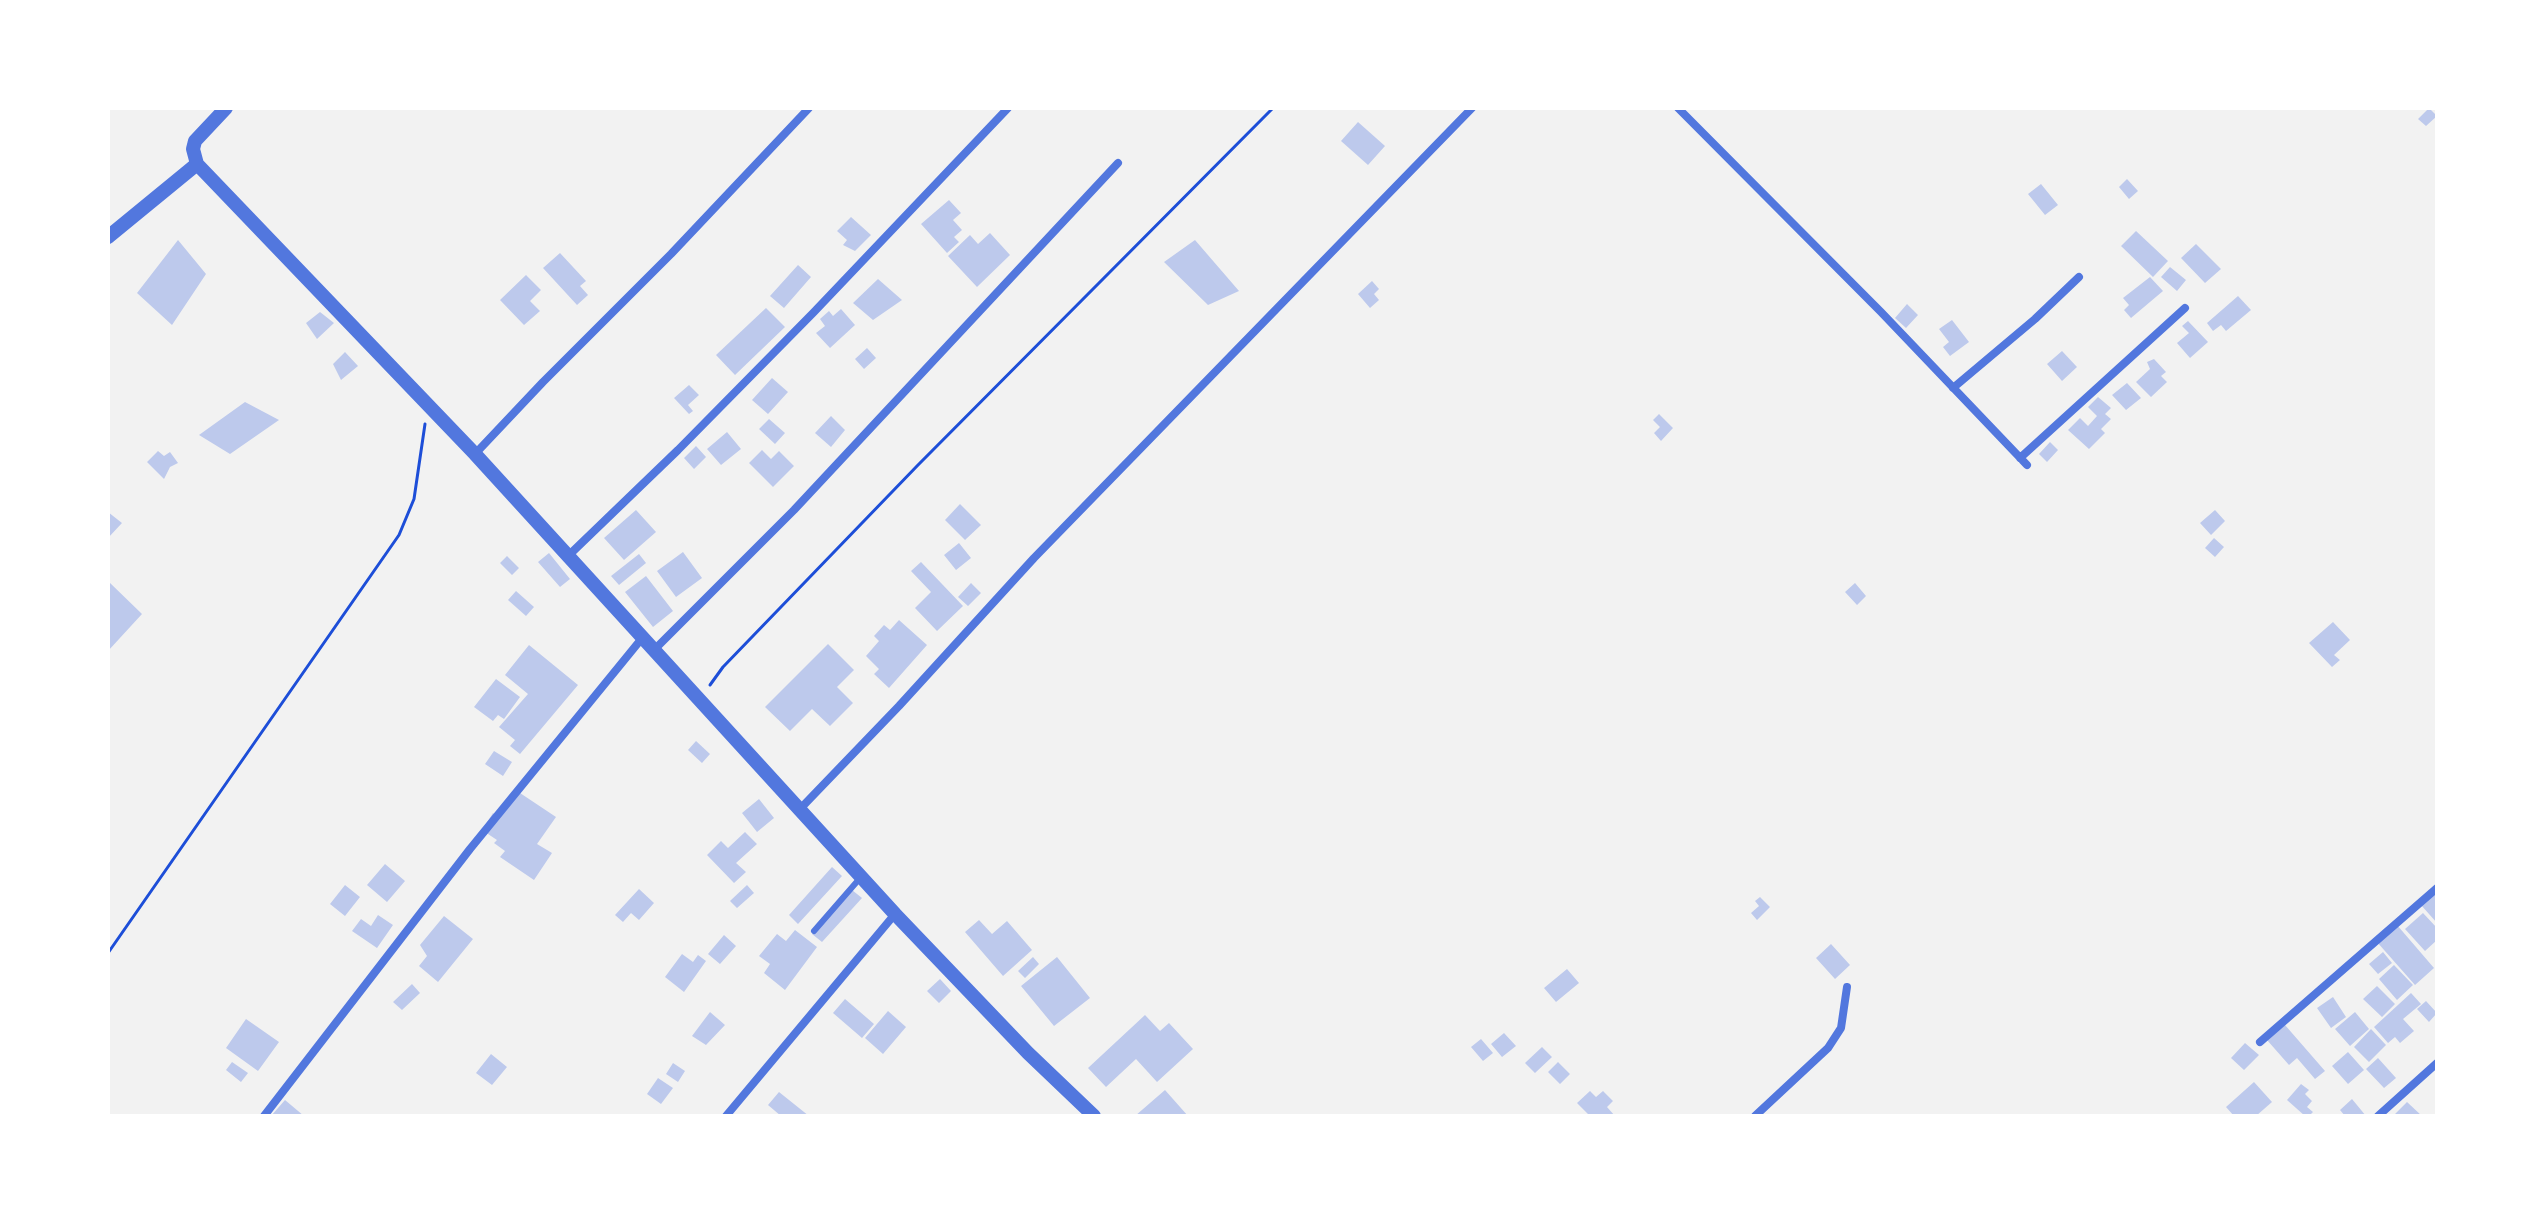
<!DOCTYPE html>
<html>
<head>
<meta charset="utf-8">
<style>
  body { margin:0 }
  #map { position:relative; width:2545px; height:1224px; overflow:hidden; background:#f2f2f2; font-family:Lato,sans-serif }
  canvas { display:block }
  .frame { position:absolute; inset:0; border:110px solid #fff; pointer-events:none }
</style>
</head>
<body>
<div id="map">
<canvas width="2545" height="1224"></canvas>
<div class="frame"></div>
</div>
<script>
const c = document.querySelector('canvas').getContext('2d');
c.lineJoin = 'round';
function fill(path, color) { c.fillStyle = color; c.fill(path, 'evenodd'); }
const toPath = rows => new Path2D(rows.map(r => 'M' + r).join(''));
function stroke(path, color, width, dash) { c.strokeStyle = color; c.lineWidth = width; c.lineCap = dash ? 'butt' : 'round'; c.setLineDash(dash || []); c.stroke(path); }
fill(toPath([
  [2429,108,2437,116,2426,126,2418,119],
  [1358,122,1385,146,1368,165,1341,141],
  [2127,179,2138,191,2129,199,2119,187],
  [2041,184,2058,205,2045,215,2028,194],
  [949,200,961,213,953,220,962,230,954,237,959,242,947,253,921,224],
  [851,217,871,235,855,251,843,245,847,240,837,231],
  [2136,231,2168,261,2153,277,2121,246],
  [990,233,1010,255,977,287,948,256,970,235,978,244],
  [178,240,206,274,172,325,137,293],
  [1195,240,1239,291,1208,305,1164,262],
  [2196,244,2221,269,2205,283,2181,258],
  [560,253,586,281,580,286,588,295,577,305,543,268],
  [798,265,811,277,784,308,770,296],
  [2170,267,2186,280,2177,291,2161,277],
  [526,275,541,290,530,301,540,311,524,325,500,300],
  [2150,277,2163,291,2131,318,2124,310,2129,305,2123,298],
  [878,279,902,300,873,320,853,303],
  [1372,281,1379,289,1374,294,1379,300,1370,308,1358,294],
  [2238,296,2251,310,2226,331,2221,325,2213,331,2207,323],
  [1907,304,1918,315,1906,328,1895,318],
  [766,308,785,327,735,375,716,355],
  [841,309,855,325,830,348,816,333,825,326,820,319,829,311,833,316],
  [320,312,334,323,317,339,306,323],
  [1952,320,1969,342,1950,356,1943,347,1949,342,1939,329],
  [2188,321,2208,342,2190,358,2177,343,2189,333,2182,326],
  [867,348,876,358,864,369,855,359],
  [2062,351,2077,367,2062,381,2047,364],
  [345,352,358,366,341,380,333,364],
  [2154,359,2166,372,2161,376,2167,382,2151,397,2136,382,2150,369,2147,362],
  [772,378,788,392,768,414,752,400],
  [2127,383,2141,398,2126,410,2112,395],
  [689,385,699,395,688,405,693,411,689,414,674,398],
  [2098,397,2111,408,2105,414,2111,419,2101,429,2105,433,2089,449,2068,430,2080,418,2088,426,2097,416,2088,407],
  [245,402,279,420,230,454,199,435],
  [1659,414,1673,428,1661,441,1654,433,1660,427,1653,420],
  [831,416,845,430,831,447,815,433],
  [769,419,785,433,775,444,759,429],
  [727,432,741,449,721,465,707,449],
  [2050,442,2058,450,2047,462,2039,454],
  [696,446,706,457,694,469,684,458],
  [762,450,771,459,779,451,794,466,773,487,749,463],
  [158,451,164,456,170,452,178,463,170,467,164,479,147,462],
  [960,504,981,525,965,540,945,520],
  [636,510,656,532,624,560,604,538],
  [2215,510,2225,521,2211,535,2200,523],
  [108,512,122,523,108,538],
  [2214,538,2224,547,2215,557,2205,548],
  [959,543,971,558,956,570,944,555],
  [683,552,702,578,676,597,657,571],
  [549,553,570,579,560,587,538,562],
  [639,554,646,563,619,585,611,576],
  [507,556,519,568,512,575,500,563],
  [921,562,963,606,937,631,915,608,931,592,911,571],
  [646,576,673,611,653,627,625,592],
  [108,581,142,614,108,651],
  [971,583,981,593,968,606,958,597],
  [1855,583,1866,596,1857,605,1845,592],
  [516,591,534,607,526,616,508,600],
  [899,620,927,645,889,688,874,674,879,669,866,656,879,641,874,636,884,625,890,630],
  [2333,622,2350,640,2334,655,2340,660,2332,667,2309,643],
  [828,644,854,670,837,687,853,703,830,726,812,709,790,731,765,707],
  [529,645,578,685,520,754,510,746,515,740,499,727,528,694,505,675],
  [496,679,520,697,504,719,498,715,493,721,474,707],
  [696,741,710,754,702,763,688,750],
  [494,751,512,762,503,776,485,764],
  [517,791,556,817,537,844,552,853,534,880,500,857,505,851,494,843,497,840,482,830,493,813,499,818],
  [759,799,774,818,757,832,742,813],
  [745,832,757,844,736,863,746,872,734,883,707,855,721,841,728,848],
  [385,864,405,881,387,902,367,885],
  [832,867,842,876,798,924,789,915],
  [345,885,360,897,345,916,330,904],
  [747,885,754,893,737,908,730,901],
  [639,889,654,903,639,920,631,913,623,922,615,915],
  [852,890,862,898,822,942,812,934],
  [2437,891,2437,923,2421,905],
  [1760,897,1770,907,1757,920,1751,913,1759,906,1755,901],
  [2423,913,2437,928,2437,940,2425,951,2405,929],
  [378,915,393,925,377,948,352,931,361,919,371,926],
  [444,916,473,939,438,982,419,966,427,956,420,945],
  [979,920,992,934,1007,921,1032,950,1003,976,965,932],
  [2397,925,2434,968,2415,985,2377,942],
  [795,930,817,947,785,990,764,973,770,964,759,956,777,934,786,941],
  [724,935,736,946,720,964,708,954],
  [1831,944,1850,965,1835,979,1816,958],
  [2383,952,2392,963,2378,974,2369,964],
  [682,954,693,962,698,955,706,961,684,992,665,977],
  [1033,957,1039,964,1025,978,1018,971],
  [1057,957,1090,998,1054,1026,1021,986],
  [2394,965,2413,985,2397,1000,2379,979],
  [1567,969,1579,983,1556,1002,1544,988],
  [940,979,951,991,939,1003,927,991],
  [412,984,420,993,402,1010,393,1002],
  [2377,986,2395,1004,2382,1017,2363,999],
  [2411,993,2421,1004,2403,1019,2414,1031,2400,1043,2395,1037,2388,1043,2374,1027],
  [2333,997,2346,1017,2331,1028,2317,1008],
  [845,999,874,1024,862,1038,833,1013],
  [2426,1001,2437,1013,2429,1022,2417,1009],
  [888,1011,906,1027,883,1054,865,1038],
  [710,1012,725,1025,706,1045,692,1036],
  [2355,1012,2369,1029,2350,1046,2335,1029],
  [1145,1015,1160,1031,1169,1023,1193,1049,1157,1082,1136,1059,1106,1087,1088,1068],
  [246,1019,279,1042,258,1071,226,1048],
  [2285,1025,2325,1071,2315,1079,2297,1058,2289,1065,2267,1040],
  [2371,1029,2386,1045,2369,1062,2354,1047],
  [1504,1033,1516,1046,1502,1057,1491,1044],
  [1481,1039,1493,1053,1483,1061,1471,1047],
  [2245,1043,2259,1055,2244,1070,2231,1058],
  [1542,1047,1552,1057,1535,1073,1525,1063],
  [2348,1052,2364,1070,2348,1084,2332,1066],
  [491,1054,507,1067,492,1085,476,1073],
  [2378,1058,2396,1078,2384,1088,2366,1069],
  [232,1062,248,1073,241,1082,226,1070],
  [1558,1062,1570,1074,1560,1084,1548,1072],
  [673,1063,685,1071,678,1082,666,1074],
  [658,1078,673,1088,661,1104,647,1094],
  [2254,1082,2272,1102,2256,1116,2234,1116,2226,1107],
  [2301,1084,2309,1090,2305,1094,2312,1101,2307,1107,2313,1112,2309,1116,2305,1116,2287,1100],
  [1165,1090,1188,1116,1135,1116],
  [1590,1091,1596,1097,1603,1091,1613,1101,1607,1107,1615,1116,1590,1116,1577,1103],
  [779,1092,809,1116,781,1116,768,1105],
  [2352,1099,2366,1116,2345,1116,2340,1110],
  [285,1100,304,1116,271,1116],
  [2407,1102,2422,1116,2393,1116]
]), '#bdc9ec');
stroke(toPath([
  [710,685,723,667,918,465,1273,108],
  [108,953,399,535,414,499,425,424]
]), '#1d4ed8', 3);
stroke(toPath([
  [814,931,861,877]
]), '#5277de', 6);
stroke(toPath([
  [1678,108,1881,312,2027,465],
  [1953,388,2035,319,2079,277],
  [475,454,543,382,671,254,809,108],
  [2020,458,2185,308],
  [567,557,678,450,814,312,1008,108],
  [654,650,794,510,1118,163],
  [800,809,899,706,1034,558,1472,108],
  [2260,1042,2437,888],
  [264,1116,470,849,643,637],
  [726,1116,895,914],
  [1755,1116,1828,1048,1841,1028,1847,987],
  [2378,1116,2437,1063]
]), '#5277de', 8);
stroke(toPath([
  [226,108,195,141,193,149,197,164,475,454,895,914,1028,1053,1094,1116],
  [108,237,197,164]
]), '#5277de', 14);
</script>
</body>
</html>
